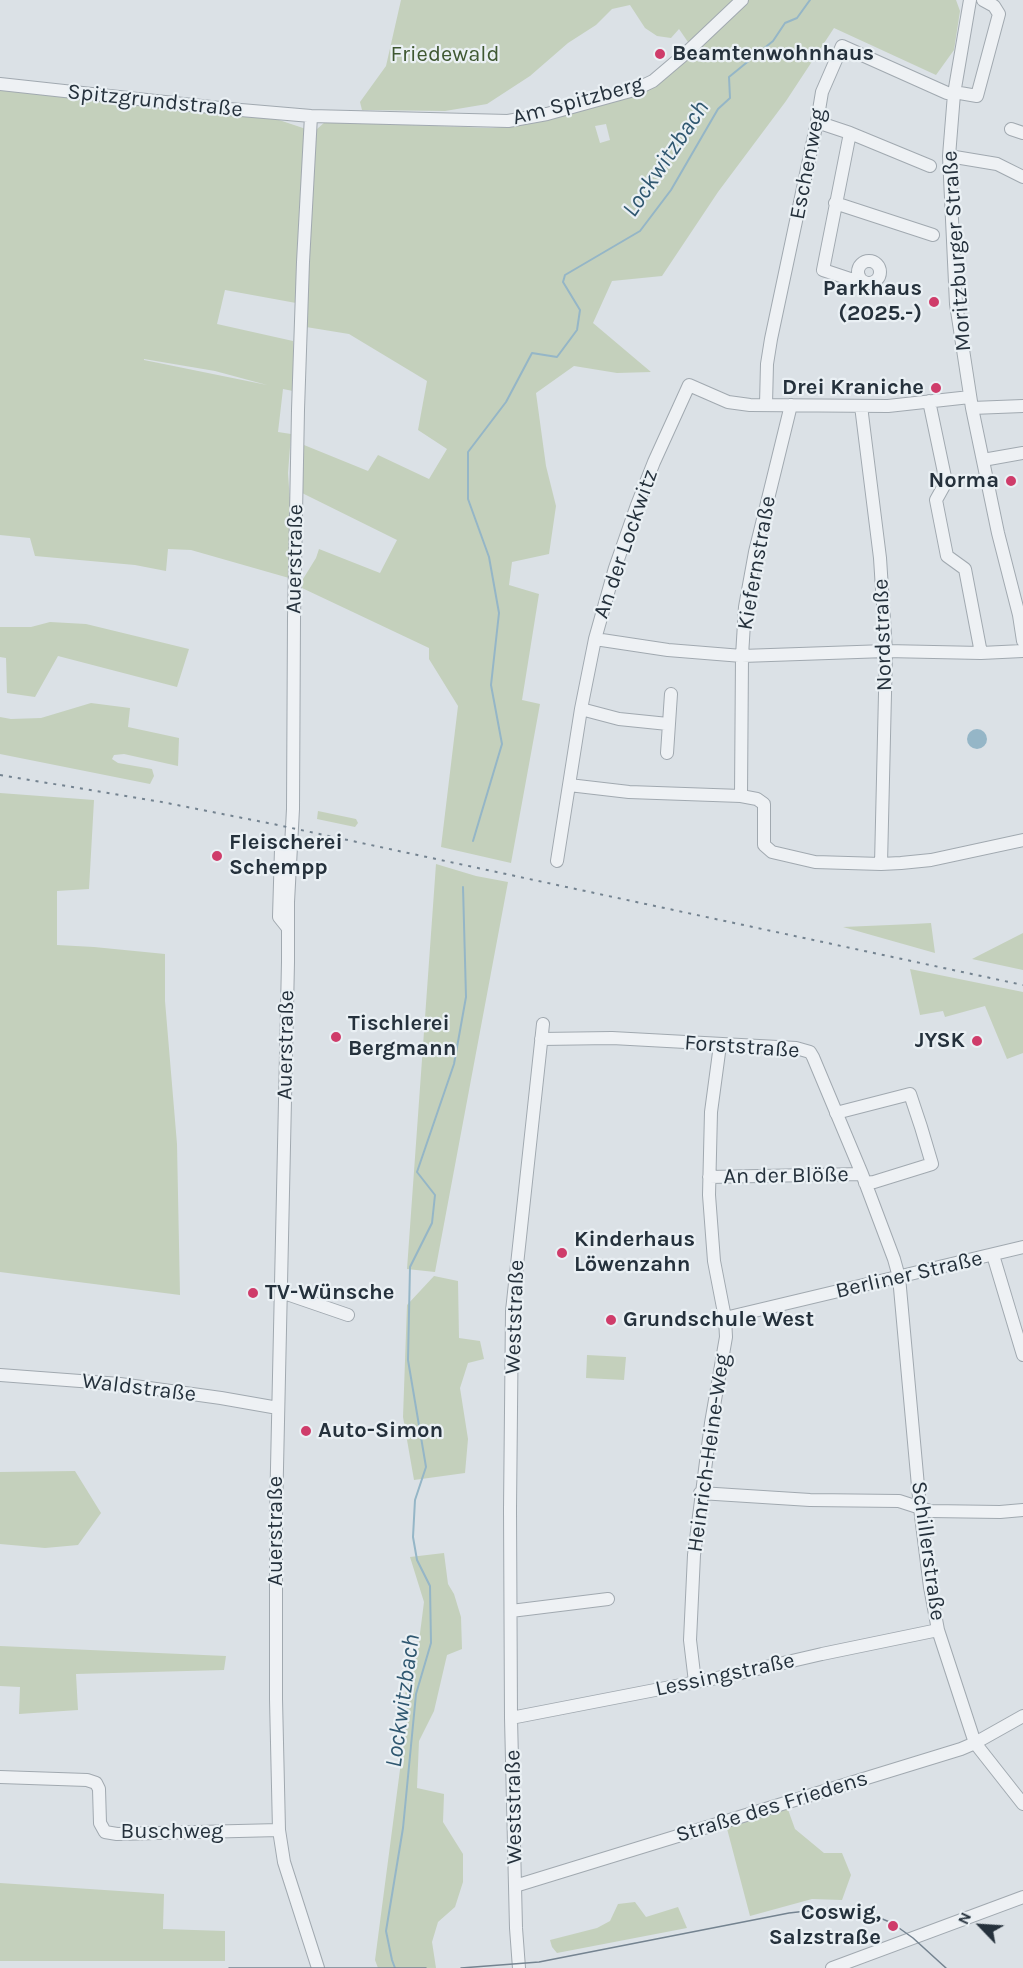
<!DOCTYPE html>
<html>
<head>
<meta charset="utf-8">
<style>
  body { margin:0 }
  #map { position:relative; width:1023px; height:1968px; overflow:hidden; background:#dbe1e6; font-family:Karla,sans-serif }
  canvas { display:block }
  .north { position:absolute; left:951px; top:1896px; width:60px; height:60px; -webkit-text-stroke:4px #eaf0f4; paint-order:stroke; rotate:295deg; font-size:16px; font-weight:700; line-height:24px; text-align:center; color:#25313c }
  .north::after { content:''; display:block; margin:auto; width:21px; height:27px; background:#25313c; clip-path:polygon(50% 0,100% 100%,50% 72%,0 100%) }
</style>
</head>
<body>
<div id="map">
<canvas width="1023" height="1968"></canvas>
<div class="north">N</div>
</div>
<script>
const c = document.querySelector('canvas').getContext('2d');
c.lineJoin = 'round';
function fill(path, color) { c.fillStyle = color; c.fill(path, 'evenodd'); }
const toPath = rows => new Path2D(rows.map(r => 'M' + r).join(''));
function stroke(path, color, width, dash) { c.strokeStyle = color; c.lineWidth = width; c.lineCap = dash ? 'butt' : 'round'; c.setLineDash(dash || []); c.stroke(path); }
function label(font, color, halo, rows, align = 'center') {
  c.font = font + ' Karla,sans-serif'; c.lineWidth = 4.5; c.setLineDash([]); c.textBaseline = 'middle'; c.strokeStyle = halo; c.fillStyle = color; for (const [text, x, y, turn = 0] of rows) {
    c.save(); c.translate(x, y); c.rotate((+turn || 0) * Math.PI / 180); c.textAlign = isNaN(turn) ? turn : align; if (halo) c.strokeText(text, 0, 0); c.fillText(text, 0, 0); c.restore();
  }
}
fill(toPath([
  [401,0,956,0,960,11,954,50,936,75,834,28,786,101,718,192,662,276,612,281,593,323,651,372,617,373,574,366,536,393,546,466,556,506,549,554,512,562,509,585,539,594,522,700,540,704,511,863,441,847,458,706,429,659,429,648,302,588,303,579,316,558,319,549,380,573,397,540,300,492,304,445,368,471,378,455,429,479,447,449,418,430,427,381,349,334,306,327,296,303,225,290,217,324,293,341,293,391,283,389,278,432,291,434,288,473,290,502,289,578,191,550,168,549,166,571,135,565,35,556,30,538,0,535,0,88,273,118,306,129,317,129,325,122,492,128,522,125,641,90,689,56,699,62,701,61,679,29,671,38,657,36,645,28,630,5,612,9,596,25,568,43,530,76,487,104,445,111,362,110,360,102,386,66],
  [606,124,610,140,600,143,595,126],
  [144,359,215,371,267,385,144,360],
  [50,622,86,624,189,649,177,687,58,656,35,697,7,693,6,658,0,657,0,627,31,627],
  [91,703,130,708,128,727,179,738,178,766,124,754,114,755,112,759,118,763,152,769,154,776,150,784,0,754,0,717,11,719,41,718],
  [0,793,94,800,89,889,57,891,57,945,94,947,165,954,165,1001,177,1144,180,1295,0,1272],
  [318,811,356,819,358,823,355,827,317,819],
  [436,864,476,876,508,882,435,1272,407,1269],
  [931,923,935,953,843,927,913,924],
  [1023,933,1023,970,972,959],
  [910,969,1023,992,1023,1053,1007,1059,985,1006,945,1017,943,1011,920,1015],
  [434,1276,458,1281,459,1338,480,1341,484,1359,468,1363,460,1388,468,1439,465,1473,414,1480,403,1417,407,1305],
  [587,1355,626,1357,624,1380,586,1378],
  [75,1471,101,1513,78,1545,45,1548,0,1544,0,1472],
  [444,1553,448,1584,454,1594,461,1617,462,1649,447,1655,434,1711,419,1741,417,1788,444,1794,443,1822,463,1854,463,1882,455,1907,438,1922,432,1942,436,1968,378,1968,375,1960,406,1724,405,1694,418,1649,424,1602,410,1557],
  [0,1646,226,1656,224,1670,76,1674,78,1710,19,1714,20,1687,0,1686],
  [786,1804,795,1829,824,1853,842,1853,851,1875,842,1900,812,1899,750,1916,725,1821],
  [0,1883,164,1894,163,1929,225,1931,225,1961,0,1961],
  [635,1902,646,1917,678,1907,687,1928,557,1953,552,1947,550,1940,597,1928,610,1921,618,1904]
]), '#c4d0bc');
fill(toPath([
  '967 739a10 10 0 1 1 20 0a10 10 0 1 1-20 0Z'
]), '#95b6c7');
stroke(toPath([
  [473,841,502,744,491,685,499,613,489,557,468,499,468,452,506,402,532,353,557,357,577,330,580,310,563,282,565,275,640,231,671,190,718,109,730,98,729,77,773,41,785,23,797,18,810,0],
  [395,1968,392,1960,386,1931,403,1828,416,1694,431,1643,430,1586,417,1560,413,1537,415,1500,426,1467,408,1360,410,1267,432,1223,435,1195,417,1172,454,1064,466,997,463,887]
]), '#95b6c7', 2);
const minor = toPath([
  [970,0,954,94,949,156,956,304,972,408,998,533,1019,615,1023,641],
  [0,84,229,109,311,116,508,121,547,114,634,90,653,81,686,53,742,0],
  [954,92,977,96,999,14,994,6,983,0],
  [311,116,303,262,298,410,294,618,293,809,288,902,288,962,276,1514,276,1699,279,1830,284,1862,318,1968],
  [817,122,850,133,930,166],
  [1011,129,1023,133],
  [850,133,823,270,850,279,855,279,859,276],
  [949,156,997,164,1023,177],
  [835,203,933,235],
  '858 272a11 11 0 1 1 22 0a11 11 0 1 1-22 0Z',
  [929,401,946,482,936,500,947,556,965,569,981,653],
  [766,404,767,364,771,339,817,122,822,92,842,46,947,93,954,94],
  [861,406,880,558,886,651,881,864],
  [972,408,1023,406],
  [983,460,1023,453],
  [595,639,668,650,742,656,886,651,981,653,1023,651],
  [581,709,619,719,668,724],
  [667,753,671,694],
  [569,785,629,792,741,796,757,799,764,804,764,845,772,852,815,862,881,864,901,863,931,860,1023,840],
  [741,796,742,656,745,607,755,552,791,405],
  [281,849,279,917,287,927],
  [557,861,581,709,595,639,615,568,637,505,654,462,689,385,728,402,750,405,888,406,970,397],
  [541,1039,612,1038,796,1048,810,1052,813,1057,862,1174,894,1259,899,1277,920,1508,930,1587,938,1630,975,1743,1023,1804],
  [836,1113,910,1094,921,1127,932,1164,874,1182,865,1183],
  [709,1177,862,1174],
  [993,1255,1023,1355],
  [281,1292,348,1315],
  [725,1318,1023,1247],
  [0,1375,120,1384,221,1398,278,1408],
  [700,1493,810,1500,899,1501,930,1511,1000,1512,1023,1510],
  [511,1611,608,1599],
  [695,1682,690,1640,694,1555,711,1423,726,1337,725,1318,714,1261,709,1195,711,1112,720,1045],
  [511,1718,727,1676,822,1654,938,1630],
  [0,1777,87,1780,96,1783,99,1789,100,1823,105,1832,117,1834,279,1830],
  [515,1886,961,1749,975,1743,1023,1716],
  [519,1968,516,1928,511,1718,510,1509,512,1311,543,1024],
  [832,1968,1023,1897]
]);
stroke(minor, '#a1a9b0', 14);
stroke(minor, '#eef1f4', 12);
stroke(toPath([
  [229,1968,426,1968],
  [461,1968,539,1962,789,1913,833,1908,868,1913,892,1923,913,1938,946,1968]
]), '#748390', 1.5);
stroke(toPath([
  [0,775,162,802,273,824,1023,985]
]), '#748390', 2, [3, 6]);
for (const [x, y, r, color] of [
  [660,54,6,"#cf3c6a"],
  [934,302,6,"#cf3c6a"],
  [936,388,6,"#cf3c6a"],
  [1011,481,6,"#cf3c6a"],
  [217,856,6,"#cf3c6a"],
  [336,1037,6,"#cf3c6a"],
  [977,1041,6,"#cf3c6a"],
  [562,1253,6,"#cf3c6a"],
  [253,1293,6,"#cf3c6a"],
  [611,1320,6,"#cf3c6a"],
  [306,1431,6,"#cf3c6a"],
  [893,1926,6,"#cf3c6a"]
]) { const dot = new Path2D(); dot.arc(x, y, r, 0, 2 * Math.PI); c.fillStyle = color; c.fill(dot); stroke(dot, '#eaf0f4', 2); }
label('bold 22px', '#25313c', '#eaf0f4', [
  ["Beamtenwohnhaus",672,54],
  ["Parkhaus",922,289,"right"],
  ["(2025.-)",922,314,"right"],
  ["Drei Kraniche",924,388,"right"],
  ["Norma",999,481,"right"],
  ["Fleischerei",229,843],
  ["Schempp",229,868],
  ["Tischlerei",348,1024],
  ["Bergmann",348,1049],
  ["JYSK",965,1041,"right"],
  ["Kinderhaus",574,1240],
  ["Löwenzahn",574,1265],
  ["TV-Wünsche",265,1293],
  ["Grundschule West",623,1320],
  ["Auto-Simon",318,1431],
  ["Coswig,",881,1913,"right"],
  ["Salzstraße",881,1938,"right"]
], 'left');
label('22px', '#3f5832', '#eaf0f4', [
  ["Friedewald",445,55]
]);
label('22px', '#25313c', '#eaf0f4', [
  ["Spitzgrundstraße",155,101,6],
  ["Am Spitzberg",578,101,-15],
  ["Eschenweg",808,164,-79],
  ["Moritzburger Straße",957,251,-94],
  ["An der Lockwitz",626,544,-71],
  ["Auerstraße",295,559,-89],
  ["Kiefernstraße",757,563,-80],
  ["Nordstraße",883,635,-92],
  ["Auerstraße",286,1045,-89],
  ["Forststraße",742,1047,4],
  ["An der Blöße",786,1176,-1],
  ["Berliner Straße",909,1275,-13],
  ["Weststraße",515,1317,-88],
  ["Waldstraße",139,1388,7],
  ["Heinrich-Heine-Weg",709,1453,-82],
  ["Auerstraße",276,1531,-90],
  ["Schillerstraße",928,1551,82],
  ["Lessingstraße",725,1675,-12],
  ["Weststraße",514,1807,-91],
  ["Straße des Friedens",772,1807,-17],
  ["Buschweg",172,1832]
]);
label('italic 24px', '#2f5770', '#eaf0f4', [
  ["Lockwitzbach",666,159,-56],
  ["Lockwitzbach",403,1701,-82]
]);
</script>
</body>
</html>
